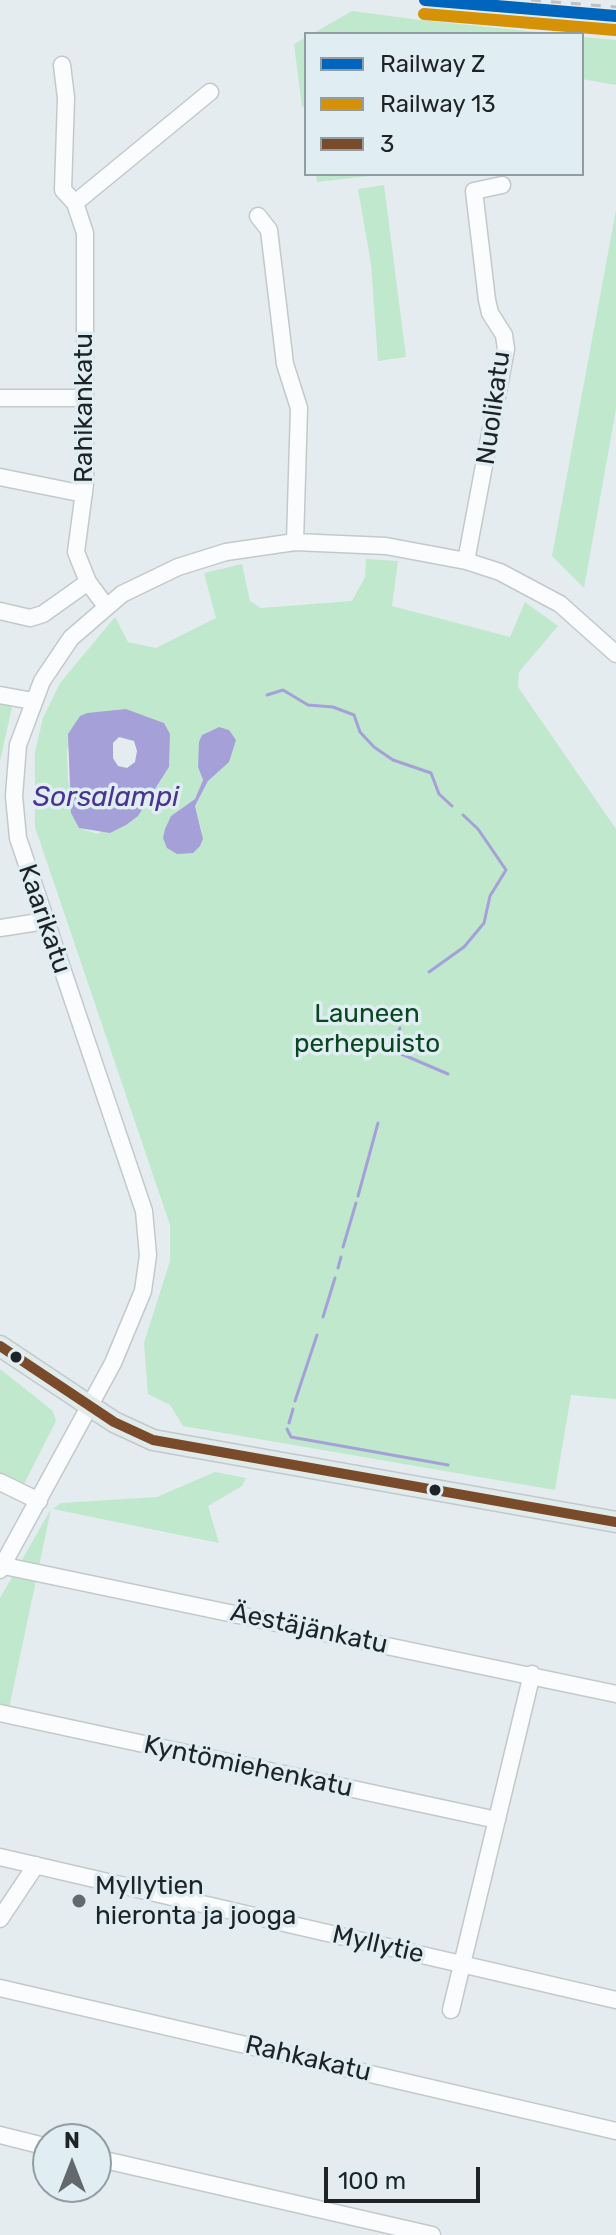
<!DOCTYPE html>
<html>
<head>
<meta charset="utf-8">
<style>
  body { margin:0 }
  #map { position:relative; width:616px; height:2235px; overflow:hidden; background:#e4ecef; font-family:Rubik,sans-serif }
  canvas { display:block }
  .legend { position:absolute; left:304px; top:32px; width:280px; height:144px; box-sizing:border-box; background:#e0eef3; border:2px solid #929da1; margin:0; padding:10px 14px; list-style:none; font-size:24px; color:#1e2325 }
  .legend li { display:flex; align-items:center; gap:16px; height:40px }
  .legend b { width:40px; border:2px solid #929da1 }
  .north { position:absolute; left:32px; top:2123px; width:80px; height:80px; box-sizing:border-box; background:#e0eef3; border:2px solid #929da1; border-radius:50%; rotate:0deg; font-size:22px; font-weight:700; line-height:32px; text-align:center; color:#1e2325 }
  .north::after { content:''; display:block; margin:auto; width:28px; height:36px; background:#63696c; clip-path:polygon(50% 0,100% 100%,50% 72%,0 100%) }
  .scale { position:absolute; left:324px; top:2167px; width:156px; height:36px; box-sizing:border-box; border:4px solid #1e2325; border-top:0; padding-left:10px; font-size:24px; line-height:28px; white-space:nowrap; color:#1e2325; -webkit-text-stroke:6px #e0eef3; paint-order:stroke }
</style>
</head>
<body>
<div id="map">
<canvas width="616" height="2235"></canvas>
<ul class="legend">
<li><b style="height:10px;background:#0065bd"></b>Railway Z</li>
<li><b style="height:10px;background:#d69206"></b>Railway 13</li>
<li><b style="height:10px;background:#7a4b2a"></b>3</li>
</ul>
<div class="north">N</div>
<div class="scale">100 m</div>
</div>
<script>
const c = document.querySelector('canvas').getContext('2d');
c.lineJoin = 'round';
function fill(path, color) { c.fillStyle = color; c.fill(path, 'evenodd'); }
const toPath = rows => new Path2D(rows.map(r => 'M' + r).join(''));
function stroke(path, color, width, dash) { c.strokeStyle = color; c.lineWidth = width; c.lineCap = dash ? 'butt' : 'round'; c.setLineDash(dash || []); c.stroke(path); }
function label(font, color, halo, rows, align = 'center') {
  c.font = font + ' Rubik,sans-serif'; c.lineWidth = 7; c.setLineDash([]); c.textBaseline = 'middle'; c.strokeStyle = halo; c.fillStyle = color; for (const [text, x, y, turn = 0] of rows) {
    c.save(); c.translate(x, y); c.rotate((+turn || 0) * Math.PI / 180); c.textAlign = isNaN(turn) ? turn : align; if (halo) c.strokeText(text, 0, 0); c.fillText(text, 0, 0); c.restore();
  }
}
fill(toPath([
  [352,11,420,20,556,34,312,34],
  [306,37,306,106,302,107,294,44],
  [582,37,616,40,616,85,582,79],
  [316,174,385,174,317,182],
  [384,185,406,357,378,361,371,264,358,189],
  [616,210,616,409,584,588,552,556],
  [366,559,398,561,392,606,510,637,525,602,558,626,519,672,518,687,616,829,616,1399,571,1395,555,1490,183,1426,170,1405,148,1394,144,1343,170,1261,170,1225,35,827,35,752,43,718,60,683,115,617,128,642,156,648,216,618,204,573,242,564,250,601,261,608,352,601,365,577],
  [126,709,164,723,169,767,157,787,98,834,79,828,68,780,67,751,80,716],
  [219,727,208,781,195,806,202,833,171,816,195,799,203,780,198,767,202,735],
  [0,703,12,707,0,761],
  [0,1369,53,1411,56,1421,22,1488,0,1478],
  [215,1472,246,1478,242,1486,208,1506,219,1543,53,1509,61,1503,157,1497],
  [51,1509,8,1713,0,1712,0,1598]
]), '#c0e8cd');
fill(toPath([
  [126,709,164,723,170,734,169,767,138,816,126,825,110,833,79,828,71,813,68,734,80,716,87,713],
  [119,737,134,741,137,751,135,762,127,768,118,766,113,758,113,743],
  [219,727,229,730,236,740,229,762,208,781,195,806,203,839,200,846,193,853,177,854,167,848,163,838,165,829,171,816,195,799,203,780,198,767,199,742,202,735]
]), '#a6a0d9');
stroke(toPath([
  [267,695,283,690,308,705,333,707,354,715,360,732,374,747,393,760,431,773,439,794,452,806],
  [429,972,464,947,484,923,490,896,506,870,478,829,463,815],
  [392,1050,448,1074],
  [392,1050,400,1028],
  [358,1196,378,1123],
  [343,1247,356,1203],
  [338,1268,341,1257],
  [323,1317,335,1278],
  [295,1401,317,1335],
  [289,1423,293,1409],
  [287,1429,291,1437,448,1465]
]), '#a6a0d9', 3);
const minor = toPath([
  [62,65,66,98,63,190,75,203,85,233,85,484,76,552,88,582,105,605],
  [75,203,210,92],
  [258,216,269,230,285,364,299,408,295,542],
  [0,398,86,398],
  [0,477,84,494],
  [466,561,506,349,504,335,490,313,487,300,474,191,502,185],
  [0,611,30,618,43,614,88,582],
  [0,695,33,701],
  [0,928,45,921],
  [0,1482,39,1501],
  [0,1565,616,1694],
  [0,1570,113,1363,143,1291,148,1255,144,1211,18,838,14,796,18,745,42,681,71,638,122,594,178,567,226,552,295,542,386,546,466,561,500,572,560,604,616,654],
  [0,1713,497,1820],
  [0,1857,616,2000],
  [0,1919,36,1865],
  [0,1988,616,2131],
  [451,2010,532,1674],
  [0,2135,48,2147],
  [96,2158,432,2235]
]);
const major = toPath([
  [0,1346,114,1422,153,1440,616,1522]
]);
stroke(minor, '#c3c9cb', 19);
stroke(major, '#c4c8ca', 23);
stroke(minor, '#fbfcfd', 16);
stroke(major, '#e0ecec', 20);
stroke(toPath([
  [531,0,616,7]
]), '#bec0c1', 3, [10, 10]);
stroke(toPath([
  [0,1346,114,1422,153,1440,616,1522]
]), '#7a4b2a', 10);
stroke(toPath([
  [425,0,616,16]
]), '#0065bd', 12);
stroke(toPath([
  [424,14,615,30]
]), '#d69206', 12);
for (const [x, y, r, color] of [
  [16,1357,7,"#1e2325"],
  [435,1490,7,"#1e2325"],
  [79,1901,8,"#63696c"]
]) { const dot = new Path2D(); dot.arc(x, y, r, 0, 2 * Math.PI); c.fillStyle = color; c.fill(dot); stroke(dot, '#e0eef3', 3); }
label('26px', '#1e2325', '#e0eef3', [
  ["Rahikankatu",84,408,-90],
  ["Nuolikatu",494,408,-82],
  ["Kaarikatu",44,919,71],
  ["Äestäjänkatu",309,1629,12],
  ["Kyntömiehenkatu",248,1767,12],
  ["Myllytie",378,1945,13],
  ["Rahkakatu",308,2059,13]
]);
label('26px', '#094721', '#e0eef3', [
  ["Launeen",367,1014],
  ["perhepuisto",367,1044]
]);
label('26px', '#1e2325', '#e0eef3', [
  ["Myllytien",95,1886],
  ["hieronta ja jooga",95,1916]
], 'left');
label('italic 28px', '#4a3492', '#e0eef3', [
  ["Sorsalampi",106,798]
]);
</script>
</body>
</html>
